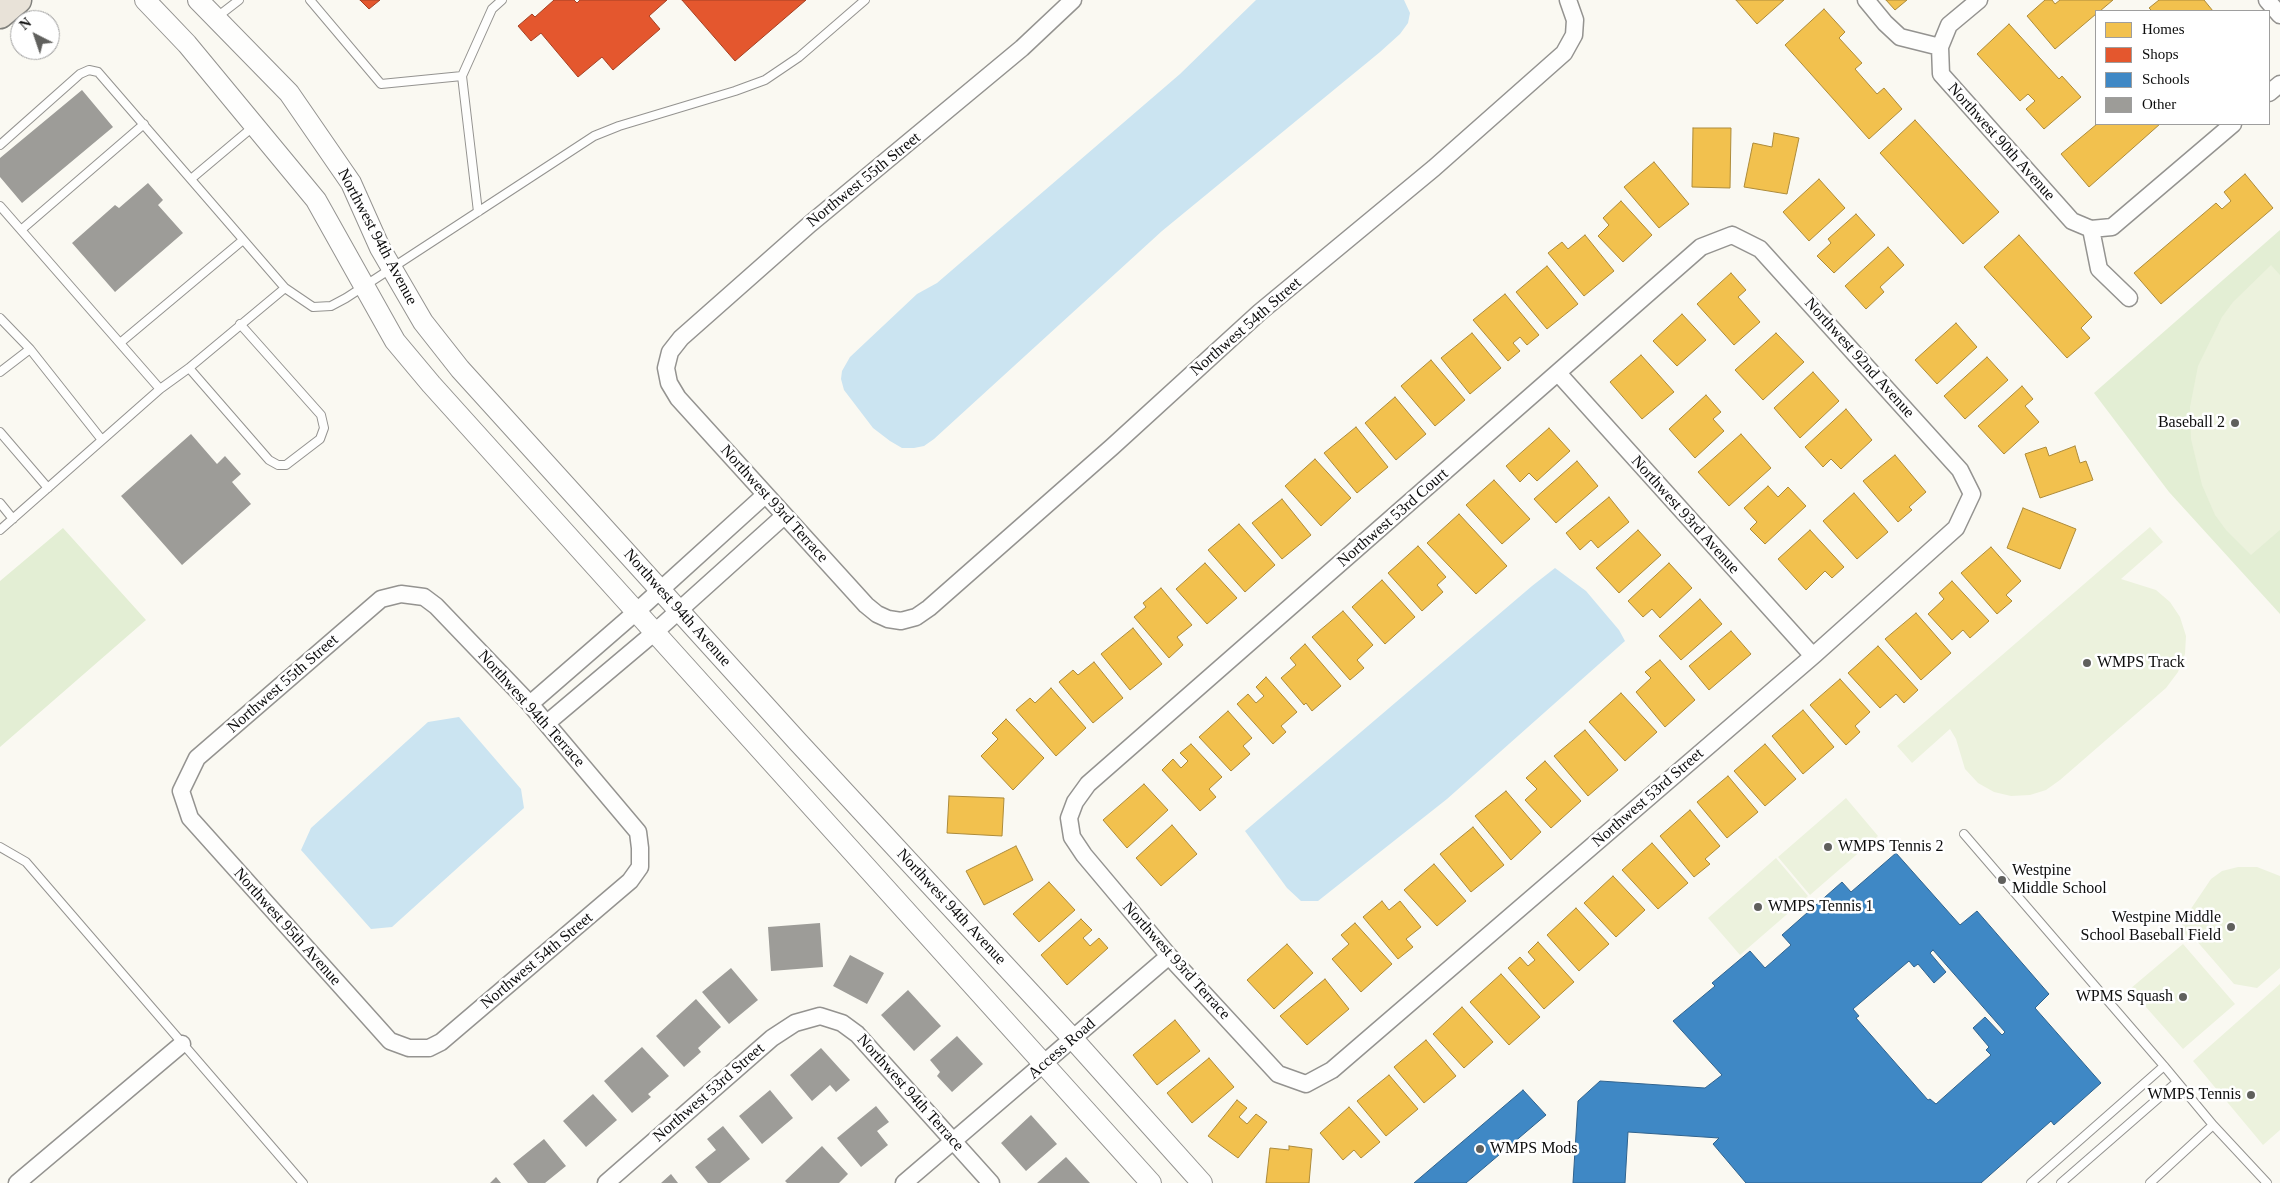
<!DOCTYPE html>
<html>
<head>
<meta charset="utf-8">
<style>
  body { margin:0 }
  #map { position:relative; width:2280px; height:1183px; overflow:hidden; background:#faf9f2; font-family:Georgia,serif }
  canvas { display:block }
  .legend { position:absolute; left:2095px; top:10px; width:175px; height:115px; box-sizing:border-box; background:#fff; border:1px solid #9e9e9e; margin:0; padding:6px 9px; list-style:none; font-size:15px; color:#0d0d0d }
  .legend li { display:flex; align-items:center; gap:10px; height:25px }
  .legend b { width:25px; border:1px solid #9e9e9e }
  .north { position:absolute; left:10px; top:10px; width:50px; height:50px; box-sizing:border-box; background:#fff; border:1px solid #9e9e9e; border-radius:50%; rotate:319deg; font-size:14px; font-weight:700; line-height:20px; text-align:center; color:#0d0d0d }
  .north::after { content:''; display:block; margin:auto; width:18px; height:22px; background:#60605d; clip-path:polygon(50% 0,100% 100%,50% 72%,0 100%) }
</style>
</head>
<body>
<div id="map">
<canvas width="2280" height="1183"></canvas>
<ul class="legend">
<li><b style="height:14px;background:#f2c14e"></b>Homes</li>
<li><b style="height:14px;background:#e4572e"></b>Shops</li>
<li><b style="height:14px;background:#3f88c5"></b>Schools</li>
<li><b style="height:14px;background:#9d9c98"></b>Other</li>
</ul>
<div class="north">N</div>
</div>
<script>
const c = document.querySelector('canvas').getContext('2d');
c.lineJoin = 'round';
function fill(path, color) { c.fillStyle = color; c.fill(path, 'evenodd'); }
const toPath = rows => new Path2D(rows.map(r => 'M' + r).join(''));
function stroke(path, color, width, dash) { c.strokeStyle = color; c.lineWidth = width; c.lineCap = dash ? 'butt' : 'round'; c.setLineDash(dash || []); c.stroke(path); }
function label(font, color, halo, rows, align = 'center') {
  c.font = font + ' Georgia,serif'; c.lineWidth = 5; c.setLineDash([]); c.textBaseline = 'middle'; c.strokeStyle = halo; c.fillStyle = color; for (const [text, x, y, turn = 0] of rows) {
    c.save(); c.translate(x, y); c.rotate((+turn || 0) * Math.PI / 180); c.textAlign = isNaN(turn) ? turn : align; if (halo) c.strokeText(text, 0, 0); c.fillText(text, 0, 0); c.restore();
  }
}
fill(toPath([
  [2280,230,2280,614,2169,492,2094,393],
  [63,528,146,620,0,747,0,581]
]), '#e3eed4');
fill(toPath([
  [2271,265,2280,275,2280,530,2251,555,2226,530,2215,515,2202,485,2191,439,2190,407,2198,366,2222,317,2233,302],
  [2150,527,2163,542,2121,579,2156,590,2170,602,2180,617,2186,636,2185,654,2178,672,2166,688,2060,780,2046,790,2030,795,2011,796,1994,792,1978,783,1965,769,1956,739,1950,729,1912,763,1897,746],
  [1846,798,1878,836,1810,895,1778,857],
  [1776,858,1808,896,1740,955,1708,918],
  [2238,867,2257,867,2280,876,2280,968,2257,988,2234,984,2195,939,2189,938,2183,932,2182,922,2211,879,2222,871],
  [2183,944,2235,1004,2183,1049,2130,989],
  [2280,984,2280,1130,2263,1145,2193,1061]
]), '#ecf2dd');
fill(toPath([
  [1256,0,1404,0,1410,13,1408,23,1400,34,1380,52,1162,231,934,439,924,446,914,448,902,448,890,441,873,428,844,390,841,379,842,371,850,357,917,294,937,283,1180,74],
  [1555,568,1586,591,1619,630,1625,641,1447,799,1318,901,1301,901,1287,888,1245,831,1532,586],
  [459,717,521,789,524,808,392,927,371,929,301,850,311,828,428,722]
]), '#cbe4f1');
const homes = toPath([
  [1736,0,1784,0,1757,24,1736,0],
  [1886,0,1907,0,1895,10,1886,0],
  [2045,0,2052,0,2055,4,2060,0,2113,0,2100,11,2096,11,2096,14,2055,49,2027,16,2045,0],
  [2159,0,2204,0,2213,11,2152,11,2149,8,2159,0],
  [1824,9,1845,32,1839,38,1862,63,1855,69,1877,94,1884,88,1902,109,1869,139,1785,45,1824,9],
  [2009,24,2059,79,2062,76,2081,97,2044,129,2026,109,2035,101,2028,94,2020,101,1977,54,2009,24],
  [1915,120,1999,212,1963,244,1880,153,1915,120],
  [2097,124,2160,124,2089,187,2061,154,2097,124],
  [1693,128,1731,128,1730,188,1692,187,1693,128],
  [1774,133,1799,138,1787,194,1744,187,1753,143,1772,147,1774,133],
  [1654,162,1689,204,1659,228,1624,187,1654,162],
  [2245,174,2273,208,2161,304,2134,273,2216,203,2222,209,2231,201,2224,192,2245,174],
  [1819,179,1845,208,1809,241,1783,212,1819,179],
  [1621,201,1652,235,1623,262,1598,236,1609,225,1603,218,1621,201],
  [1856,214,1875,235,1834,273,1817,256,1831,243,1828,239,1856,214],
  [1585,235,1614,271,1584,296,1548,253,1562,242,1568,249,1585,235],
  [2019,235,2092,317,2081,328,2090,338,2067,358,1984,267,2019,235],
  [1888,247,1904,265,1880,287,1884,292,1866,309,1845,286,1888,247],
  [1547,266,1578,304,1547,329,1516,292,1547,266],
  [1731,273,1746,290,1738,297,1760,322,1734,345,1697,304,1731,273],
  [1505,294,1539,335,1527,345,1520,337,1513,343,1520,351,1508,361,1473,320,1505,294],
  [1682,314,1706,340,1677,366,1653,341,1682,314],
  [1956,323,1977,347,1937,384,1915,360,1956,323],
  [1472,333,1501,368,1470,394,1441,358,1472,333],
  [1776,333,1804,362,1763,400,1735,370,1776,333],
  [1641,355,1674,392,1642,419,1610,382,1641,355],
  [1987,357,2008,380,1965,419,1944,396,1987,357],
  [1431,360,1465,400,1435,426,1401,386,1431,360],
  [1813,372,1839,401,1800,438,1774,408,1813,372],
  [2022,386,2033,399,2025,406,2039,422,2004,454,1978,426,2022,386],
  [1706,395,1721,412,1713,419,1724,431,1695,458,1669,429,1706,395],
  [1395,397,1426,434,1396,460,1365,423,1395,397],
  [1846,409,1872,440,1841,469,1831,459,1823,467,1805,447,1846,409],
  [1356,427,1388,467,1357,493,1324,453,1356,427],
  [1549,428,1570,451,1537,481,1529,473,1520,482,1506,466,1549,428],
  [1741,434,1771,468,1729,506,1698,472,1741,434],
  [2075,446,2080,463,2086,461,2093,480,2040,498,2025,454,2046,447,2049,456,2075,446],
  [1895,455,1926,492,1909,507,1912,510,1898,522,1863,481,1895,455],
  [1315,459,1351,498,1321,526,1285,486,1315,459],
  [1577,461,1598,486,1556,523,1534,499,1577,461],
  [1494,480,1530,519,1502,544,1466,505,1494,480],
  [1768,486,1778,497,1788,487,1806,506,1765,544,1750,529,1757,522,1744,508,1768,486],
  [1854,493,1888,532,1857,559,1823,521,1854,493],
  [1609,497,1629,522,1598,548,1591,540,1580,550,1566,533,1609,497],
  [1282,499,1311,535,1282,559,1252,523,1282,499],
  [2023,508,2076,529,2060,569,2007,548,2023,508],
  [1459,514,1507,566,1476,594,1427,543,1459,514],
  [1239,524,1275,565,1245,592,1208,550,1239,524],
  [1638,530,1661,555,1619,593,1596,568,1638,530],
  [1810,530,1844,567,1832,578,1825,571,1806,590,1778,559,1810,530],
  [1418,546,1446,577,1437,585,1443,592,1422,611,1388,573,1418,546],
  [1991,547,2021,581,2006,595,2012,601,1997,614,1961,573,1991,547],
  [1205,563,1237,598,1207,624,1176,589,1205,563],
  [1669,563,1692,588,1660,618,1652,609,1643,617,1628,601,1669,563],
  [1382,580,1415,617,1385,644,1352,607,1382,580],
  [1952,581,1989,621,1970,638,1963,630,1952,640,1928,614,1944,599,1939,593,1952,581],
  [1161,588,1192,625,1177,637,1183,645,1169,658,1134,617,1146,607,1143,603,1161,588],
  [1700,599,1722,624,1681,660,1659,636,1700,599],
  [1343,611,1373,645,1357,660,1364,668,1350,680,1312,637,1343,611],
  [1916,613,1951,653,1921,680,1885,639,1916,613],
  [1133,628,1162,664,1130,690,1101,654,1133,628],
  [1731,631,1751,654,1709,690,1689,666,1731,631],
  [1305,644,1341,686,1312,711,1306,703,1304,705,1281,678,1296,665,1290,658,1305,644],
  [1878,646,1918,690,1904,703,1896,694,1880,708,1848,673,1878,646],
  [1660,660,1695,700,1665,727,1636,692,1651,678,1645,672,1660,660],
  [1094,662,1123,698,1093,723,1059,682,1073,670,1078,675,1094,662],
  [1266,677,1297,712,1281,726,1286,732,1273,744,1237,704,1248,694,1256,703,1264,696,1256,687,1266,677],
  [1840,679,1870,712,1855,726,1860,732,1846,745,1810,705,1840,679],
  [1051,688,1086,728,1056,756,1016,710,1030,698,1035,703,1051,688],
  [1621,693,1657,732,1625,761,1589,722,1621,693],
  [1803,710,1834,747,1803,774,1772,736,1803,710],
  [1228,711,1252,738,1243,746,1250,754,1231,771,1199,737,1228,711],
  [1006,719,1044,758,1013,790,981,756,998,739,992,733,1006,719],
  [1585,730,1618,770,1588,796,1554,756,1585,730],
  [1191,744,1222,777,1209,789,1216,797,1200,811,1162,770,1173,759,1181,768,1188,761,1180,753,1191,744],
  [1765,744,1796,779,1765,806,1734,771,1765,744],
  [1545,761,1581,801,1551,828,1525,800,1537,789,1526,778,1545,761],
  [1728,776,1758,812,1727,838,1697,802,1728,776],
  [1144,784,1168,810,1127,848,1103,820,1144,784],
  [1506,791,1541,832,1511,860,1475,816,1506,791],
  [949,796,1004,798,1002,836,947,833,949,796],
  [1690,810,1720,846,1705,859,1710,864,1694,877,1660,836,1690,810],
  [1172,825,1197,854,1161,886,1136,858,1172,825],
  [1473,827,1504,865,1471,892,1440,854,1473,827],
  [1652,843,1688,883,1658,909,1622,870,1652,843],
  [1016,846,1033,880,984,905,966,871,1016,846],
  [1434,864,1466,901,1437,926,1404,890,1434,864],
  [1613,876,1645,910,1616,937,1584,903,1613,876],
  [1049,882,1075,910,1039,942,1013,914,1049,882],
  [1382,901,1389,910,1400,901,1421,927,1406,939,1413,947,1398,959,1363,917,1382,901],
  [1576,908,1609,944,1579,971,1547,935,1576,908],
  [1081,919,1092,930,1083,938,1090,946,1099,938,1108,948,1067,985,1041,955,1081,919],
  [1355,923,1392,964,1361,992,1332,959,1349,944,1341,935,1355,923],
  [1538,942,1574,982,1544,1009,1508,968,1520,957,1528,966,1535,960,1528,952,1538,942],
  [1287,944,1313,973,1274,1009,1247,980,1287,944],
  [1501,974,1540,1017,1509,1045,1470,1002,1501,974],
  [1325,979,1349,1009,1307,1045,1280,1016,1325,979],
  [1462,1007,1493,1042,1464,1068,1433,1034,1462,1007],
  [1175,1020,1200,1051,1157,1085,1133,1055,1175,1020],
  [1426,1040,1456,1076,1424,1103,1394,1067,1426,1040],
  [1209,1058,1234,1087,1192,1123,1167,1093,1209,1058],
  [1389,1075,1418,1109,1386,1136,1357,1101,1389,1075],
  [1237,1100,1247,1108,1239,1117,1247,1124,1256,1114,1267,1122,1238,1158,1208,1136,1237,1100],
  [1349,1107,1380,1142,1361,1158,1354,1150,1343,1160,1320,1133,1349,1107],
  [1289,1146,1312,1149,1309,1183,1266,1183,1270,1148,1289,1150,1289,1146]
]);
fill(homes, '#f2c14e');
stroke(homes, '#ad8b3a', 1);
const shops = toPath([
  [360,0,380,0,369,9,360,0],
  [554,0,574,0,577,3,580,0,667,0,649,16,660,29,613,70,602,57,578,77,541,33,531,41,518,26,532,14,535,17,554,0],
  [682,0,806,0,735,61,682,0]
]);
fill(shops, '#e4572e');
stroke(shops, '#a44124', 1);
const schools = toPath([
  [1896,853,1960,925,1977,911,2049,994,2035,1008,2101,1083,2054,1125,2051,1121,1981,1183,1746,1183,1713,1144,1719,1138,1628,1132,1625,1183,1573,1183,1578,1101,1600,1081,1705,1088,1722,1075,1673,1021,1715,986,1712,983,1750,951,1765,968,1791,945,1782,935,1842,882,1851,892,1896,853],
  [1933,950,2005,1032,2002,1035,1985,1017,1973,1028,1989,1047,1986,1050,1991,1055,1936,1104,1930,1099,1928,1100,1856,1018,1859,1016,1853,1009,1909,961,1914,967,1918,964,1934,983,1946,972,1930,953,1933,950],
  [1523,1090,1546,1115,1466,1183,1414,1183,1523,1090]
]);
fill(schools, '#3f88c5');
stroke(schools, '#30638e', 1);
fill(toPath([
  [82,90,113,127,22,203,0,177,0,158],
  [148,183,163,200,158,205,183,233,115,292,72,243,115,205,119,208],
  [191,434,217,464,225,456,241,474,232,482,251,504,182,565,121,496],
  [820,923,823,967,771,971,768,927],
  [850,955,884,973,867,1004,833,986],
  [731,968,758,1000,729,1024,702,992],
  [908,990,941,1026,914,1051,881,1015],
  [696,999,721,1027,698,1048,701,1052,684,1067,656,1036],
  [957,1036,983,1064,952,1092,937,1076,940,1072,930,1060],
  [642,1047,669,1076,648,1094,651,1097,632,1113,604,1081],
  [821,1048,850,1080,836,1092,830,1085,812,1101,790,1075],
  [770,1090,793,1118,762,1144,739,1116],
  [593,1094,617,1120,586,1147,563,1121],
  [876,1106,889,1122,877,1131,888,1145,861,1167,837,1138],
  [1031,1115,1057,1144,1026,1171,1001,1143],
  [723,1126,750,1159,720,1183,708,1183,695,1167,716,1150,707,1139],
  [544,1139,566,1166,545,1183,528,1183,513,1164],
  [822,1146,848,1174,839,1183,787,1183,785,1181],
  [1066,1157,1090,1183,1037,1183],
  [671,1174,678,1183,661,1183],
  [496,1177,501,1183,490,1183]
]), '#9d9c98');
const service = toPath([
  [310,0,381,84,462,76],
  [217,17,239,0],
  [0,145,80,74,89,70,98,72,285,288],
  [191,179,254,126],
  [0,206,160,389],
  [478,212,462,76,492,9,502,0],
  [21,230,144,124],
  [0,318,30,349,102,440],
  [120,343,243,240],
  [189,368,269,460,278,465,286,465,320,439,324,428,321,415,240,324],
  [0,372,30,349],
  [0,432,48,488],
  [0,503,13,519],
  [0,530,160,389,189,368,285,288,313,307,331,306,346,298,594,136,619,126,735,91,765,80,799,57,865,0],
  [1964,834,2164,1066],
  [0,847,26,862,303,1183],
  [2031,1183,2164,1066,2213,1125,2267,1183],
  [2061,1183,2177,1082],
  [2150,1183,2213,1125]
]);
const minor = toPath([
  [1073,0,1022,48,810,224,681,338,670,352,666,368,669,383,678,398,866,605,877,614,888,619,901,621,916,617,929,608,1112,447,1260,312,1434,168,1564,53,1574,35,1575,20,1568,0],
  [1866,0,1885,23,1900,37,1940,47],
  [1979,0,1949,25,1940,47,1941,74,2072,221,2091,229,2112,227,2233,124],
  [2267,0,2280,15],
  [2269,93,2280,84],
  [2091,229,2099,269,2129,298],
  [1732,235,1760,249,1960,470,1972,494,1956,528,1813,656,1332,1070,1306,1084,1278,1074,1169,956,1084,855,1072,837,1069,818,1075,802,1088,784,1701,247,1732,235],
  [1558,373,1813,656],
  [401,594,424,597,436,606,530,704,638,832,640,848,640,867,630,881,441,1042,429,1048,409,1048,390,1041,190,818,181,791,197,758,381,599,401,594],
  [530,704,636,612,765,495],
  [547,723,655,632,784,516],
  [17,1183,182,1044],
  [606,1183,772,1038,795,1023,820,1016,842,1023,857,1034,991,1183],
  [904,1183,1169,956]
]);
const tertiary = toPath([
  [145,0,187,44,316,200,395,341,431,384,1151,1183],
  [198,0,289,93,351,183,380,248,423,322,460,369,798,742,1073,1039,1202,1183]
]);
const trunk = toPath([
  [0,15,18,0]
]);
stroke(service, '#949390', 10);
stroke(minor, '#949390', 19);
stroke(tertiary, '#949390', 22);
stroke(trunk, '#81817d', 29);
stroke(service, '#fefefd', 8);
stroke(minor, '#fefefd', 16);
stroke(tertiary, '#fefefd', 20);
stroke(trunk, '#e8e2d8', 26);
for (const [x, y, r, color] of [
  [2235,423,5,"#60605d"],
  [2087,663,5,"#60605d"],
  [1828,847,5,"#60605d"],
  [2002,880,5,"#60605d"],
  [1758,907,5,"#60605d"],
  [2231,927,5,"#60605d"],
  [2183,997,5,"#60605d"],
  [2251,1095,5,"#60605d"],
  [1480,1149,5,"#60605d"]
]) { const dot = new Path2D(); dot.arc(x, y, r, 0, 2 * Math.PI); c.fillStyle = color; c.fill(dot); stroke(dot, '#fff', 2); }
label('16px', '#0d0d0d', '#fff', [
  ["Northwest 90th Avenue",2001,142,48],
  ["Northwest 55th Street",864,180,-39],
  ["Northwest 94th Avenue",377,237,62],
  ["Northwest 54th Street",1246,327,-41],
  ["Northwest 92nd Avenue",1859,358,48],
  ["Northwest 93rd Terrace",774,504,48],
  ["Northwest 93rd Avenue",1685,515,48],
  ["Northwest 53rd Court",1393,518,-41],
  ["Northwest 94th Avenue",677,608,48],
  ["Northwest 55th Street",283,684,-41],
  ["Northwest 94th Terrace",531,709,48],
  ["Northwest 53rd Street",1648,798,-41],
  ["Northwest 94th Avenue",951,907,47],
  ["Northwest 95th Avenue",287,927,48],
  ["Northwest 54th Street",537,961,-40],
  ["Northwest 93rd Terrace",1176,961,48],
  ["Access Road",1062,1049,-41],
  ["Northwest 53rd Street",709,1093,-41],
  ["Northwest 94th Terrace",910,1093,48]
]);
label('16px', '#0d0d0d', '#fff', [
  ["Baseball 2",2225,423,"right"],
  ["WMPS Track",2097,663],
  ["WMPS Tennis 2",1838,847],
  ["Westpine",2012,871],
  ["Middle School",2012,889],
  ["WMPS Tennis 1",1768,907],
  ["Westpine Middle",2221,918,"right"],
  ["School Baseball Field",2221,936,"right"],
  ["WPMS Squash",2173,997,"right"],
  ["WMPS Tennis",2241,1095,"right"],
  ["WMPS Mods",1490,1149]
], 'left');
</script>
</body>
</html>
